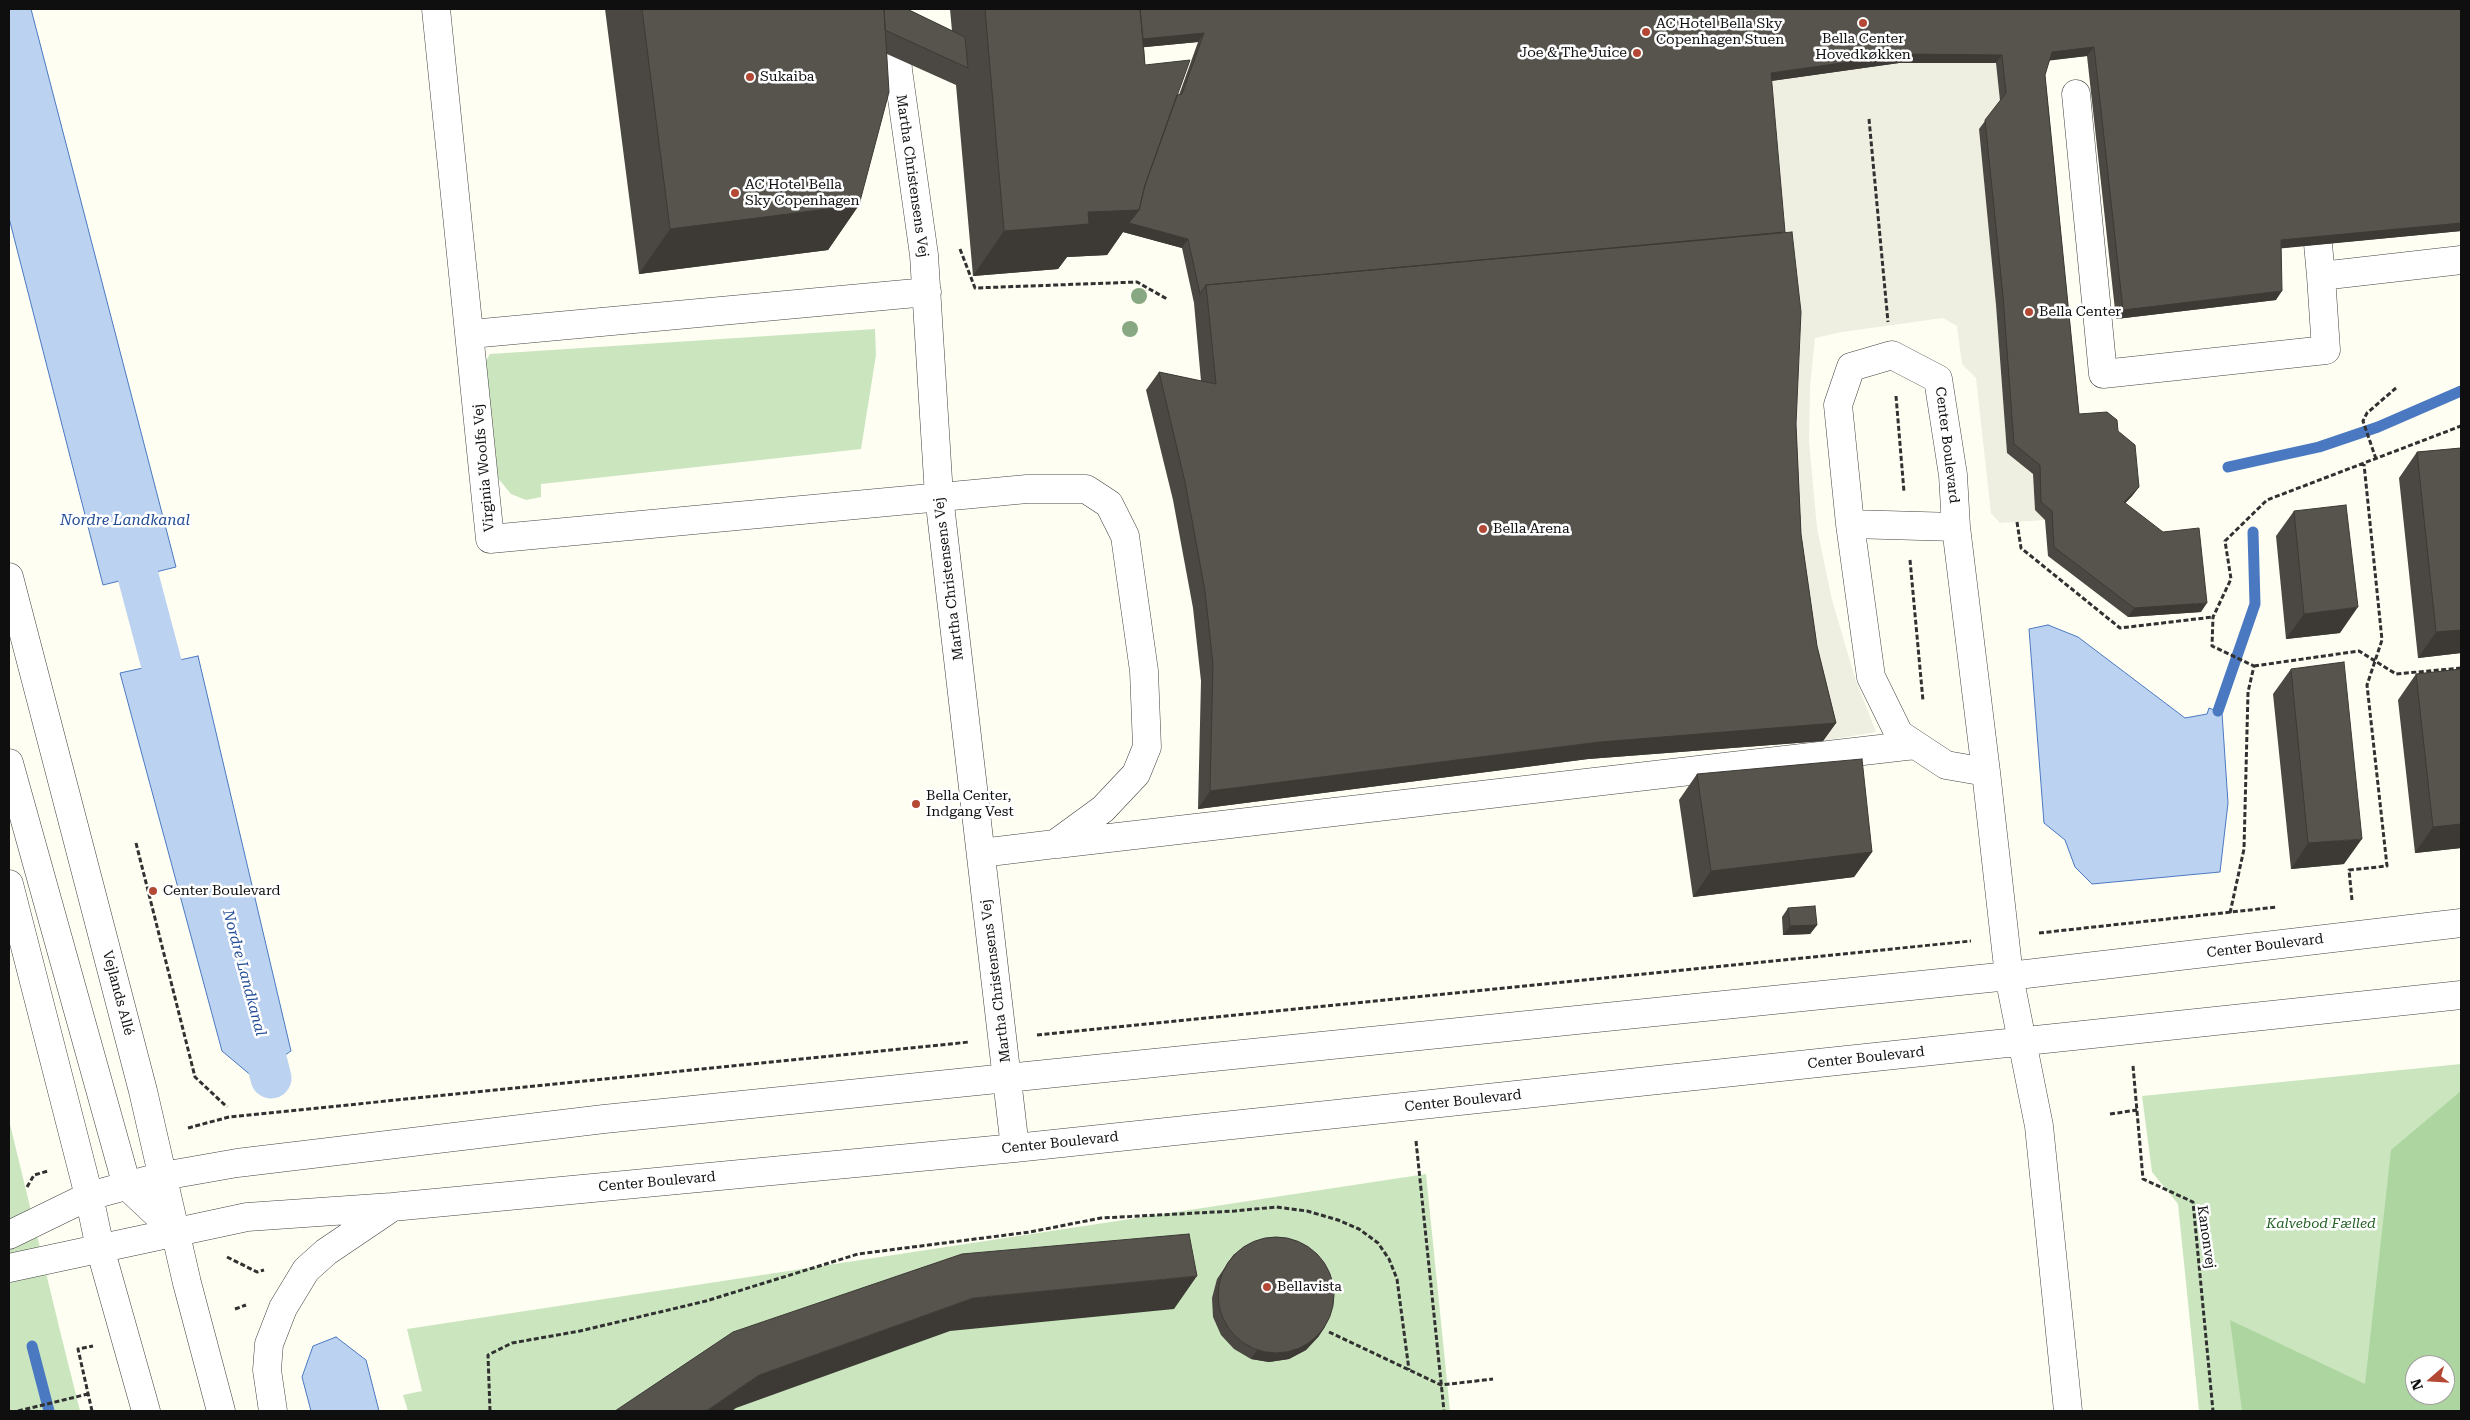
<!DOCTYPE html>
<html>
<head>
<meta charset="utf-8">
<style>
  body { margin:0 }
  #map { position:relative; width:2470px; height:1420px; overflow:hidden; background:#fefef3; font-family:"Roboto Serif",serif }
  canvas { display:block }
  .frame { position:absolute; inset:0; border:10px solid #0f0f0f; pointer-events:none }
  .north { position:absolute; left:2405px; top:1355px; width:50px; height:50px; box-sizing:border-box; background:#fff; border:1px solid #9f9f9f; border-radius:50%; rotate:251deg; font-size:14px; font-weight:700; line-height:20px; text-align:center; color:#0f0f0f }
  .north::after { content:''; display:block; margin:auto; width:18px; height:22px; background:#b34834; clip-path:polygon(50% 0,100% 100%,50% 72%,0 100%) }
</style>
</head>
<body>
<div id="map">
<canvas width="2470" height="1420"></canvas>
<div class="frame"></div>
<div class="north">N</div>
</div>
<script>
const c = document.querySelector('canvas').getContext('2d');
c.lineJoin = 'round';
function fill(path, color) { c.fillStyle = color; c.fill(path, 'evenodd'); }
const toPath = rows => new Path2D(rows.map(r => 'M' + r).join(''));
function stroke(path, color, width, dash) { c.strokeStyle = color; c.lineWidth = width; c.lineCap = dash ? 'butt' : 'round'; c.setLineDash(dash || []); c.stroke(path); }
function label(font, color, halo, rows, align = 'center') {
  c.font = font + ' "Roboto Serif",serif'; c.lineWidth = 5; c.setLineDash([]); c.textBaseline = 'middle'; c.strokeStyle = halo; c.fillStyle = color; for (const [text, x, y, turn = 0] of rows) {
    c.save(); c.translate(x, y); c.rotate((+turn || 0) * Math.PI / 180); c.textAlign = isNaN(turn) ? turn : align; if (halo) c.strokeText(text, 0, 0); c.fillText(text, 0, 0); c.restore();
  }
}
fill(toPath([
  [875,329,876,355,861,449,541,484,541,497,526,500,511,494,497,477,485,362,490,354],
  [2461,1064,2461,1411,2199,1411,2178,1204,2152,1172,2142,1096],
  [2415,1365,2445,1365,2445,1395,2415,1395],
  [9,1120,62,1339,80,1411,9,1411],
  [1426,1174,1450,1411,408,1411,403,1395,422,1391,407,1329]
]), '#cbe6bf');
fill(toPath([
  [2461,1091,2461,1411,2242,1411,2230,1320,2365,1384,2391,1150],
  [2415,1365,2445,1365,2445,1395,2415,1395]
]), '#add59f');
fill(toPath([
  [1899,63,1996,63,2000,102,1979,129,1996,305,2007,453,2033,474,2035,510,2045,520,2000,523,1991,513,1976,378,1962,364,1957,326,1943,318,1842,332,1815,338,1810,387,1809,441,1817,528,1832,600,1855,678,1876,732,1823,741,1805,664,1764,82]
]), '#eeeee1');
const water = toPath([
  [9,9,31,9,176,567,103,585,9,218,9,9],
  [2048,625,2078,637,2185,718,2207,714,2209,708,2222,713,2228,803,2220,872,2092,884,2075,867,2065,840,2044,823,2029,629,2048,625],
  [198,656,291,1051,253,1077,222,1051,120,673,198,656],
  [336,1337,366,1360,379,1411,311,1411,302,1377,313,1346,336,1337]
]);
fill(water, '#bcd2f1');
stroke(water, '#4a79c1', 1);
stroke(toPath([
  [2228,467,2319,447,2378,427,2461,391],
  [2218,711,2255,604,2253,532],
  [32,1346,49,1411]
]), '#4a79c1', 11);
stroke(toPath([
  [124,523,176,719],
  [254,1011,271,1078]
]), '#bcd2f1', 41);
const minor = toPath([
  [436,9,490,539,1027,489,1086,489,1109,504,1125,536,1144,671,1147,747,1136,774,1103,809,1055,844,981,853],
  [894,9,898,70,924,255,939,496,1015,1148],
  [2076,94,2103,374,2326,350,2321,276,2461,260],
  [2318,244,2321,276],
  [471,334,927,292],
  [1850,524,1956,527],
  [9,577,143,1091,187,1283,221,1411],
  [9,763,127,1186,175,1231],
  [1986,772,1946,765,1899,734,1871,677,1850,524,1838,405,1851,367,1892,355,1938,379,1953,475,1956,527,1986,772,2009,976,2039,1126,2068,1411],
  [1057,844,1915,745],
  [9,884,89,1196,100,1248,146,1411],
  [9,1235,89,1196,163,1176,237,1163,604,1119,2009,976,2461,923],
  [9,1268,247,1217,392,1207,1015,1148,2461,995],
  [273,1411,267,1370,269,1344,283,1308,306,1270,326,1252,391,1208]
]);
stroke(minor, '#424242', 29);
stroke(toPath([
  [1869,119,1888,322],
  [960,249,975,288,1137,282,1167,299],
  [1896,396,1904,492],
  [2376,459,2363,421,2367,413,2396,388],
  [2017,522,2021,548,2120,628,2213,617],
  [1910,560,1923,701],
  [2254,666,2359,651,2396,674,2461,668],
  [136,843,195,1077,227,1107],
  [2352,900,2349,870,2387,866,2367,685,2382,640,2364,464],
  [2230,913,2244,849,2248,692,2254,666,2212,646,2213,617,2231,579,2225,541,2267,500,2461,426],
  [2039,933,2277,907],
  [1037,1035,1971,941],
  [2133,1066,2143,1179,2193,1202,2213,1411],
  [2110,1114,2137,1110],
  [188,1128,229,1117,969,1042],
  [1416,1141,1444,1411],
  [27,1187,34,1175,48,1171],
  [227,1257,257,1272,264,1270],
  [235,1309,246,1305],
  [1329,1332,1441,1385,1493,1379],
  [18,1411,88,1394],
  [92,1411,78,1349,93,1346],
  [490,1411,488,1355,512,1343,580,1331,706,1301,858,1254,1030,1232,1101,1218,1235,1211,1276,1207,1307,1211,1338,1220,1359,1229,1378,1243,1389,1259,1397,1279,1409,1370]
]), '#313131', 3, [5, 2.5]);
stroke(minor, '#fff', 28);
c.fillStyle = '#87a882';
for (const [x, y] of [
  [1139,296],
  [1130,329]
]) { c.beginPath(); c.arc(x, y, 8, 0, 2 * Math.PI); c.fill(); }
fill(toPath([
  [605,9,907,9,952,31,950,9,2461,9,2461,231,2281,248,2276,300,2116,319,2087,56,2049,60,2045,75,2079,414,2118,431,2139,487,2132,496,2125,503,2201,612,2128,617,2048,556,2045,520,2035,510,2033,474,2007,453,1996,305,1979,129,2000,101,1996,63,1899,63,1771,81,1796,424,1801,534,1817,646,1836,723,1823,741,1588,759,1198,809,1201,681,1193,608,1173,500,1146,390,1159,372,1201,381,1194,303,1182,248,1123,232,1107,255,1067,257,1058,269,973,276,956,85,887,54,859,205,828,250,639,274],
  [1198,42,1179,95,1177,95,1145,65,1144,47],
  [2461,448,2461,653,2418,658,2399,478,2417,452],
  [2294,511,2340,633,2286,639,2276,536],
  [2291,669,2344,864,2291,869,2273,694],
  [2461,669,2461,848,2415,853,2398,700,2416,674],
  [1697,774,1872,852,1854,877,1693,897,1679,800],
  [1788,908,1817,925,1810,934,1783,935,1782,917],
  [1234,1254,1319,1336,1306,1350,1289,1359,1269,1362,1251,1359,1234,1349,1221,1335,1213,1317,1212,1298,1217,1279]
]), '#4b4742');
fill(toPath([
  [1204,33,1198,42,1136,48,1143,39],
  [2094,47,2087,56,2046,61,2052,52],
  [1905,54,2002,55,1996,63,1899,63,1764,82,1771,73],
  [859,205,828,250,639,274,670,229],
  [1139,210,1188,239,1182,248,1123,232,1107,255,1067,257,1058,269,973,276,1004,231,1088,212],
  [2461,223,2461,231,2275,249,2281,240],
  [2282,291,2276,300,2116,319,2123,310],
  [2139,487,2132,496,2118,511,2124,502],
  [2207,603,2201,612,2128,617,2134,608],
  [2358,607,2340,633,2286,639,2304,614],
  [2461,630,2461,653,2418,658,2436,632],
  [1836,723,1823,741,1588,759,1198,809,1210,791,1600,742],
  [2461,824,2461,848,2415,853,2433,827],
  [2362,839,2344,864,2291,869,2308,843],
  [1872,852,1854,877,1693,897,1711,871],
  [1817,925,1810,934,1783,935,1790,926],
  [1197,1276,1174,1309,950,1331,736,1408,732,1411,706,1411,759,1375,973,1298],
  [1325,1327,1319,1336,1306,1350,1289,1359,1269,1362,1251,1359,1257,1350]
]), '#3d3a36');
const building = toPath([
  [642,9,884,9,889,92,859,205,670,229,642,9],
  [884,9,907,9,965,37,968,68,885,30,884,9],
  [985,9,1140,9,1145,65,1190,60,1145,185,1139,210,1088,212,1089,224,1004,231,985,9],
  [1140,9,2461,9,2461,223,2281,240,2282,291,2123,310,2094,47,2052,52,2045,75,2079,414,2107,412,2117,420,2118,431,2135,445,2139,487,2124,502,2163,532,2199,528,2207,603,2134,608,2054,547,2052,511,2041,502,2040,465,2014,444,2003,296,1985,120,2006,93,2002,55,1905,54,1771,73,1785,232,1206,285,1200,294,1188,239,1129,223,1139,210,1145,185,1177,95,1182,94,1204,33,1143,39,1140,9],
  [1792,232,1801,312,1796,424,1801,534,1817,646,1836,723,1600,742,1210,791,1213,664,1205,591,1185,482,1159,372,1216,384,1206,285,1792,232],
  [2461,448,2461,630,2436,632,2417,452,2461,448],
  [2346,505,2358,607,2304,614,2294,511,2346,505],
  [2344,662,2362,839,2308,843,2291,669,2344,662],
  [2461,669,2461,824,2433,827,2416,674,2461,669],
  [1862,759,1872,852,1711,871,1697,774,1862,759],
  [1815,906,1817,925,1790,926,1788,908,1815,906],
  [1189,1234,1197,1276,973,1298,759,1375,706,1411,615,1411,733,1332,962,1254,1189,1234],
  '1218 1295a58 58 0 1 1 116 0a58 58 0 1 1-116 0Z'
]);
fill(building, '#57534d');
stroke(building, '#3d3a36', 1);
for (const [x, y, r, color] of [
  [1863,23,5,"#b34834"],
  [1646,32,5,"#b34834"],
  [1637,53,5,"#b34834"],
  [750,77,5,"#b34834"],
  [735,193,5,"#b34834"],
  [2029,312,5,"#b34834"],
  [1483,529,5,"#b34834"],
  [916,804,5,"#b34834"],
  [153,891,5,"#b34834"],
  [1267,1287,5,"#b34834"]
]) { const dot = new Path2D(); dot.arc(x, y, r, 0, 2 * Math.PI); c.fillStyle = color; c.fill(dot); stroke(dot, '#fff', 2); }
label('14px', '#0f0f0f', '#fff', [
  ["AC Hotel Bella Sky",1656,24],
  ["Copenhagen Stuen",1656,40],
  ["Bella Center",1863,39,"center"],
  ["Hovedkøkken",1863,55,"center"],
  ["Joe & The Juice",1627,53,"right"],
  ["Sukaiba",760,77],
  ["AC Hotel Bella",745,185],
  ["Sky Copenhagen",745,201],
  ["Bella Center",2039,312],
  ["Bella Arena",1493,529],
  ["Bella Center,",926,796],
  ["Indgang Vest",926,812],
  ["Center Boulevard",163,891],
  ["Bellavista",1277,1287]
], 'left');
label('14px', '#0f0f0f', '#fff', [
  ["Martha Christensens Vej",912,176,82],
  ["Center Boulevard",1947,445,83],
  ["Virginia Woolfs Vej",484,468,-95],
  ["Martha Christensens Vej",949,579,-97],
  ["Center Boulevard",2265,946,-7],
  ["Martha Christensens Vej",996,981,-97],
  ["Vejlands Allé",118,993,75],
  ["Center Boulevard",1866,1058,-6],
  ["Center Boulevard",1463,1101,-6],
  ["Center Boulevard",1060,1143,-6],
  ["Center Boulevard",657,1182,-5],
  ["Kanonvej",2206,1237,82]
]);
label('italic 14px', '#256225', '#fff', [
  ["Kalvebod Fælled",2321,1224]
]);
label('italic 15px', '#234c96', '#fff', [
  ["Nordre Landkanal",125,521],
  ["Nordre Landkanal",244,973,75]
]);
</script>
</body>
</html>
